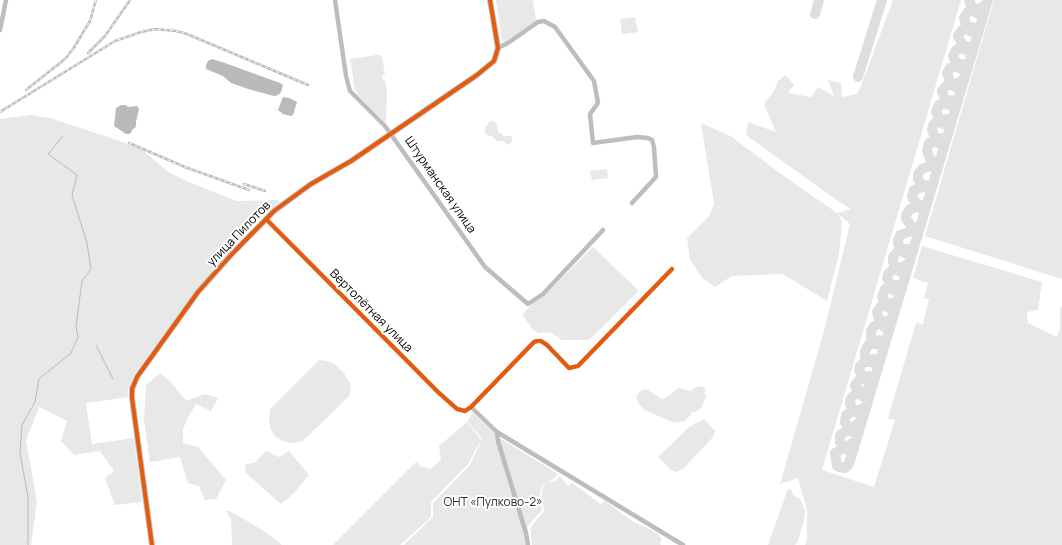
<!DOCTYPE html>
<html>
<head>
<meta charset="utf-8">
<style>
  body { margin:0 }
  canvas { display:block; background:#fff }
</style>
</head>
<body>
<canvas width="1062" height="545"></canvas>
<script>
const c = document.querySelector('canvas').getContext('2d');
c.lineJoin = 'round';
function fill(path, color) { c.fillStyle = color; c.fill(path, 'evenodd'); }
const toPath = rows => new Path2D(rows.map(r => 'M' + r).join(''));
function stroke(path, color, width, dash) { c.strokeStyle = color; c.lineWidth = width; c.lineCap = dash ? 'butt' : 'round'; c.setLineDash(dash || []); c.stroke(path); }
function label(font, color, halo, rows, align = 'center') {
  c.font = font + ' Manrope,sans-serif'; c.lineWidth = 4; c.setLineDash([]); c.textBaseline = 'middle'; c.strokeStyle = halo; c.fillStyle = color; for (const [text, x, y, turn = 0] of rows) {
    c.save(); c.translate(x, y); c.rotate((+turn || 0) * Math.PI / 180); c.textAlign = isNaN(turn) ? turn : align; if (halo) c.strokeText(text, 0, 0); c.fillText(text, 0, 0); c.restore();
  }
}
fill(toPath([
  [496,0,533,0,536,21,507,42,505,42,502,40],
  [893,0,961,0,822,470,874,487,895,420,888,418,916,323,923,324,929,299,924,299,928,283,913,278,922,246,1042,282,1038,310,1027,312,1028,323,1057,337,1060,329,1060,309,1062,306,1062,545,805,545,807,539,807,510,798,478,780,484,824,331,850,224,838,214,842,222,839,254,827,301,783,274,732,276,715,287,702,278,690,259,687,238,709,216,714,204,701,123,732,137,781,174,837,213,851,209,835,199,746,135,748,122,776,132,764,104,774,91,778,81,786,75,794,85,788,93,811,97,818,87,834,96,828,80,841,83,842,97,857,94,861,86],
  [994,0,1062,0,1062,279,925,236],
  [635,17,638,32,624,34,622,33,620,19],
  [377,55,380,55,382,57,385,74,382,75,383,80,385,80,387,92,386,123,358,95,357,92,355,90,350,59],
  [31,115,50,118,120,141,144,151,168,172,191,183,237,201,279,200,279,202,252,225,196,290,134,375,128,389,128,397,86,403,92,444,134,438,142,502,115,505,105,478,114,471,100,451,74,455,61,441,67,421,39,407,26,440,37,502,31,545,0,545,0,119],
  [490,121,493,121,497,124,498,132,504,136,511,136,512,138,512,142,508,145,503,141,496,141,494,137,487,135,485,132,485,128],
  [607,169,608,178,592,180,590,171],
  [593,247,639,291,589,340,562,340,550,332,539,333,533,330,522,314,535,302,547,293],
  [319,360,328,361,334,364,343,372,350,383,351,388,349,396,303,441,294,443,282,441,275,436,270,428,269,418,270,409],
  [160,373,170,381,186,401,205,394,218,398,211,411,196,404,188,417,183,429,183,443,198,447,226,480,216,499,205,500,199,486,188,483,180,457,150,462,144,420,146,385],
  [702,386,706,389,704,394,707,395,701,408,696,412,692,412,692,414,684,421,674,423,643,409,638,402,636,397,639,392,646,389,662,399,670,395,678,388,691,391,694,388],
  [473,413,500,438,558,474,549,483,542,485,540,494,542,510,527,527,530,545,404,545,433,517,433,503,470,465,482,439,467,421],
  [704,419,715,431,713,437,683,469,675,472,671,470,658,457,689,427],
  [467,422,481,440,468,464,431,502,431,517,400,545,333,545,415,463,418,462,420,466,430,469,441,460,439,446],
  [266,451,279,457,289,451,309,475,293,494,281,504,246,473,245,464,254,463],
  [560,476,568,486,572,483,601,504,605,501,632,521,657,533,662,539,660,542,661,545,532,545,530,528,544,511,542,497,542,490,544,485,555,481],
  [788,489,791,489,793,495,800,499,805,510,805,516,798,541,795,545,768,545],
  [226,511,230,511,264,531,282,545,232,545,231,520]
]), '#e8e8e8');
fill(toPath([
  [212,59,225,63,280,83,283,85,281,92,278,95,274,96,248,89,231,83,223,76,206,69,206,65,208,61],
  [283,97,289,98,297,102,293,115,291,116,283,114,278,110],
  [121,105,126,105,128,107,137,106,139,109,136,122,136,126,135,128,133,129,130,134,126,134,114,126,116,108]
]), '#bababa');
stroke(toPath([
  [96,345,113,379],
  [28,545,28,497,20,453,22,425,35,402,39,379,71,353,78,337,76,326,82,281,91,269,87,243,72,195,77,175,48,154,63,136]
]), '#bababa', 1);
stroke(toPath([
  [969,0,973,10,978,14],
  [815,14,819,0],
  [973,27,962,30,958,36,965,50,969,50,973,48],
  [979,29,975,32,970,31,967,28,964,18,968,12,983,7,987,3],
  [967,46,956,50,953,56,959,68,964,69,968,66],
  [858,77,882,0],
  [955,87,951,84,947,73,950,68,962,64],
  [957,103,952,106,947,104,942,91,946,86,960,82,965,77],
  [951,121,948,124,943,124,936,112,939,105,952,100],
  [946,140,942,143,938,143,936,140,932,130,933,125,935,123,947,119],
  [940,159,936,162,931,161,927,151,929,143,941,138],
  [933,185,929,188,924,187,918,179,918,174,922,169,936,164,940,160],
  [926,207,923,209,918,207,912,196,914,190,928,185],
  [921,225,916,228,911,226,906,218,906,215,910,209,922,205],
  [913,250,908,254,905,253,898,244,898,240,900,235,903,234,917,229,921,225],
  [901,272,896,269,893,261,893,257,897,252,907,249],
  [896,285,885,289,882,297,889,308,894,307,897,305],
  [902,286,897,291,893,290,887,278,888,274,892,270,905,266,910,262],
  [884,327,880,323,877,312,881,306,892,303],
  [879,340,869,344,865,351,865,356,870,362,876,363,880,360],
  [886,341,882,345,875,344,871,337,871,331,874,326,891,319,893,316],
  [874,359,863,363,860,366,859,370,865,380,871,381,875,378],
  [863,397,859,393,855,386,856,384,859,380,870,376],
  [859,414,854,411,850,404,850,400,854,395,871,388],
  [853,432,850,431,845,422,846,415,849,413,864,408,867,405],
  [856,441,988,0],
  [856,441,849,464,845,468,839,467,837,466,835,453,856,441],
  [848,450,845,449,840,442,840,435,862,421]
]), '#dedede', 10);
stroke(toPath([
  [335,0,346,76,350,91,385,126,485,267,528,304,543,294,603,230],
  [0,30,6,0],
  [498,48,508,43,538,22,544,21,555,27,594,81,598,103,590,114,593,143,637,137,648,138,652,140,654,147,656,177,632,203],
  [266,219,438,392,457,409,465,411,471,407,534,342,537,341,541,341,547,345,569,368,578,366,672,269],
  [471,407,497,432,498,441,526,533,528,545],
  [497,432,683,545]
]), '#bdbdbd', 4.5);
stroke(toPath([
  [152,545,132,398,132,389,137,377,198,292,231,255,274,211,311,184,351,161,477,75,494,61,498,48,490,0]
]), '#bfbfbf', 6);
const rail = toPath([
  [88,53,105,36,130,0],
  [26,90,65,59,73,49,90,21,96,0],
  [0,112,115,41,141,32,155,29,176,31,187,34,308,85],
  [129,143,185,167,249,190],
  [244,184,265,191]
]);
stroke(rail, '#bdbdbd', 2.5);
stroke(rail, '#fff', 1, [3]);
stroke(toPath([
  [266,219,438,392,457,409,465,411,471,407,534,342,537,341,541,341,547,345,569,368,578,366,672,269],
  [152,545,132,398,132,389,137,377,198,292,231,255,274,211,311,184,351,161,477,75,494,61,498,48,490,0]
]), '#e8590c', 4);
label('12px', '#000', '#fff', [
  ["Штурманская улица",440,185,55],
  ["улица Пилотов",239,234,-46],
  ["Вертолётная улица",371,311,45]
]);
label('12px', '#2d2d2d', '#fff', [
  ["ОНТ «Пулково-2»",493,503]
]);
</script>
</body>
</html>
